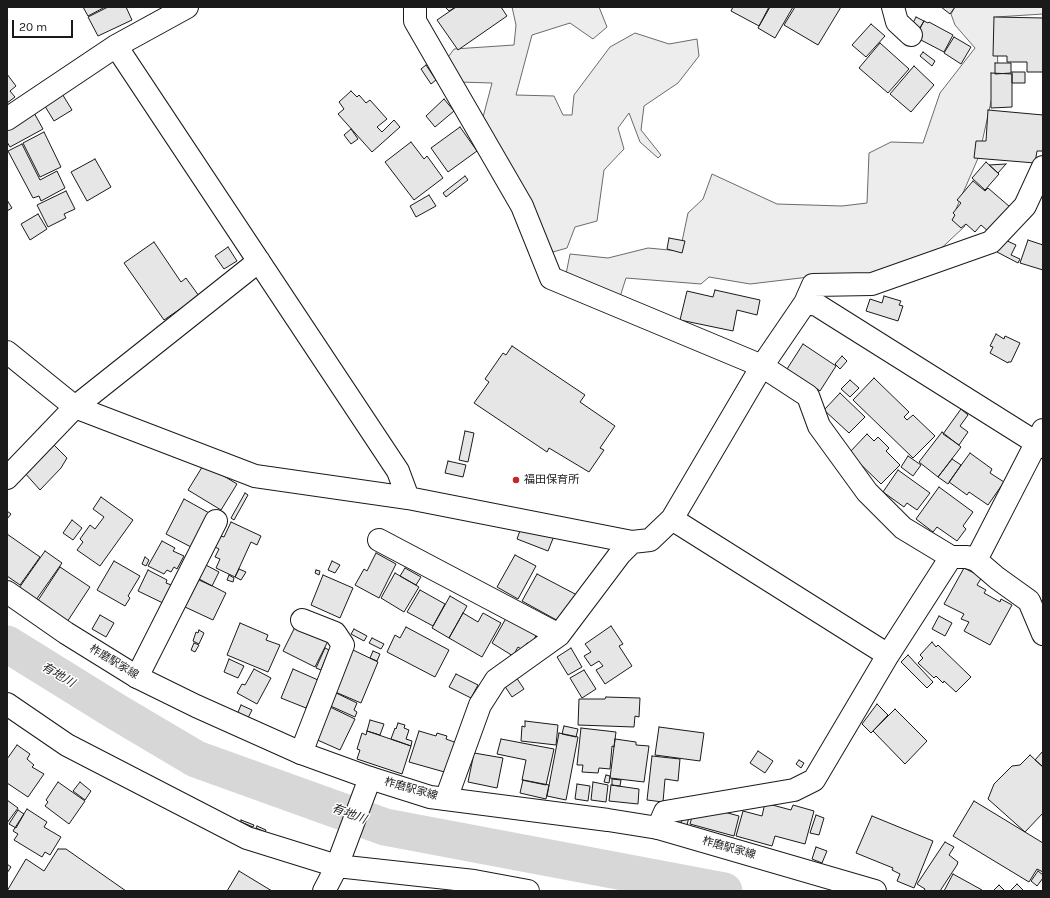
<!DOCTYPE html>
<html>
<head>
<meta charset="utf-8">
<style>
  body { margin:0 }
  #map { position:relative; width:1050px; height:898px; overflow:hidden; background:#fff; font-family:Karla,sans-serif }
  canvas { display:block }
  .frame { position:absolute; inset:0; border:8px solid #1a1a1a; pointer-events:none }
  .scale { position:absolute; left:12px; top:20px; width:61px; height:18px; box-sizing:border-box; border:2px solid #1a1a1a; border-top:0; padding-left:5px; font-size:12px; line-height:14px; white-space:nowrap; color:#1a1a1a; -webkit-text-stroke:3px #fff; paint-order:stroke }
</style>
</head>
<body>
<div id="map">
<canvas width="1050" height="898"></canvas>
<div class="frame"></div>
<div class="scale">20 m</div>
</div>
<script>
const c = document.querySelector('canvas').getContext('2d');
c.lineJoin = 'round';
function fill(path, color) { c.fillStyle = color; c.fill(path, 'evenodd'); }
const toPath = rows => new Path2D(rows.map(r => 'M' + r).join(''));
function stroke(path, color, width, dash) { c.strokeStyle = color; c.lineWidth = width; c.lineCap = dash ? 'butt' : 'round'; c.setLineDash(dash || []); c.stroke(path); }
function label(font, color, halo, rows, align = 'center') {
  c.font = font + ' Karla,"Noto Sans JP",sans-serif'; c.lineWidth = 3; c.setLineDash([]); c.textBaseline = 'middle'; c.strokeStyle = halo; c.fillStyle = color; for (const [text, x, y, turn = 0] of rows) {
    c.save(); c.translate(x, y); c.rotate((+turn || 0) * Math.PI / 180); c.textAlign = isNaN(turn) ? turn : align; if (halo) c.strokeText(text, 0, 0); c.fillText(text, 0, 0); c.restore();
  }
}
const built = toPath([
  [512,7,599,7,607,27,593,39,570,23,532,35,516,95,554,96,563,115,572,115,574,95,610,47,635,33,669,44,697,39,699,56,678,83,644,106,641,130,661,155,658,158,640,142,629,113,618,128,624,149,604,170,597,221,575,227,567,248,553,252,502,155,482,121,492,83,459,82,446,60,454,49,514,45,516,25,512,7],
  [955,7,1043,7,1043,14,996,17,998,70,979,156,956,209,965,226,933,256,878,278,809,277,750,284,709,277,701,284,626,278,619,300,565,279,570,254,608,258,648,248,680,251,688,213,703,199,712,174,777,204,842,206,867,203,869,153,891,142,923,143,940,93,975,48,955,25,951,14,955,7]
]);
fill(built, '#ededed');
stroke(built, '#6a6a6a', 1);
stroke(toPath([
  [7,644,115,711,196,759,385,827,724,891]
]), '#d7d7d7', 37);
const building = toPath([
  [83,7,105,7,88,16,83,7],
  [108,7,126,7,132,20,98,36,88,17,108,7],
  [445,7,456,7,449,11,445,7],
  [456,7,501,7,507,16,458,50,437,20,456,7],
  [733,7,769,7,759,26,731,11,733,7],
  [770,7,793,7,775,38,758,28,770,7],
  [795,7,841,7,818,45,784,25,795,7],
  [941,7,955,7,950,14,941,7],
  [916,17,924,21,918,31,911,27,916,17],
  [994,17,1043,18,1043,72,1027,72,1027,62,1007,62,1007,56,993,56,994,17],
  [924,21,928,23,929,22,953,35,944,52,919,39,917,34,924,21],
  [871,24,885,36,866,57,852,45,871,24],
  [954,37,971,47,961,64,944,53,954,37],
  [880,43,909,69,888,93,859,68,880,43],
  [923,52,935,61,932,66,920,56,923,52],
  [995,63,1011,63,1011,73,995,74,995,63],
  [426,65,436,80,431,84,421,69,426,65],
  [914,66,934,85,911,112,890,94,914,66],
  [1012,72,1025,72,1025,83,1012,83,1012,72],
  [991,73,1012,74,1012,107,991,108,991,73],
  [7,74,16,86,10,91,15,97,7,103,7,74],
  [351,91,357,97,359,95,366,103,370,100,387,119,377,127,382,132,394,120,400,127,372,152,338,114,344,109,339,102,351,91],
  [61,92,72,110,54,121,43,103,61,92],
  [444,99,454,111,435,127,426,116,444,99],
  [988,110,1043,115,1043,151,1037,151,1035,163,974,158,976,141,986,141,988,110],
  [33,111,43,129,10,147,7,142,7,128,33,111],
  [460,127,477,151,448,172,431,148,460,127],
  [351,129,358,139,351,144,344,135,351,129],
  [44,132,61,167,40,177,23,143,44,132],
  [411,142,424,159,427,156,443,178,414,200,385,162,411,142],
  [22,144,40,180,57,171,65,188,41,201,39,196,33,198,8,151,22,144],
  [95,159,111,187,87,201,71,172,95,159],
  [986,162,999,174,985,190,972,178,986,162],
  [1006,164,998,173,989,165,1006,164],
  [465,176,468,180,446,197,443,193,465,176],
  [973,181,985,191,988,188,1010,207,989,232,981,225,975,232,966,224,961,228,952,220,955,215,953,213,961,203,957,200,973,181],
  [66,191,75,209,64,214,66,218,48,227,37,205,66,191],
  [429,195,436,206,416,217,410,206,429,195],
  [7,200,12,208,7,211,7,200],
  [38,214,47,229,30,240,21,224,38,214],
  [669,238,685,241,682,253,667,249,669,238],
  [1003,239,1016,245,1011,255,1020,259,1018,263,997,252,1003,239],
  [1028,240,1043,245,1043,270,1020,263,1028,240],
  [154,242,181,282,186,278,199,296,164,320,124,263,154,242],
  [228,247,237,261,224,269,215,256,228,247],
  [715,290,760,300,757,315,737,310,733,331,680,320,687,291,713,297,715,290],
  [884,296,901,301,899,305,903,306,898,321,866,311,870,299,882,303,884,296],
  [996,334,1004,339,1005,336,1020,343,1011,362,1008,362,1008,363,990,353,993,347,990,346,996,334],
  [803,344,836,366,820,391,787,369,803,344],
  [512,346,585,395,580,402,615,426,600,448,604,450,589,472,549,448,547,452,474,403,489,382,485,379,503,353,506,355,512,346],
  [842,356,847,361,840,369,835,364,842,356],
  [874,378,909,412,904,417,907,420,913,415,935,436,913,458,853,400,874,378],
  [850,380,859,388,850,397,841,389,850,380],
  [840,393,865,417,849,433,824,410,840,393],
  [961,409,968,415,960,426,968,432,959,445,943,434,961,409],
  [465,431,474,433,468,462,459,460,465,431],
  [942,432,961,447,938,477,919,462,942,432],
  [867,434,874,441,878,437,889,448,886,451,900,465,881,484,849,453,867,434],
  [52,443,67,458,61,468,40,490,24,472,52,443],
  [970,453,992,469,990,473,1004,482,988,505,969,492,967,495,949,482,970,453],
  [908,456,921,465,913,476,901,467,908,456],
  [952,459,961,465,948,484,938,477,952,459],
  [448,461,466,465,463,477,445,473,448,461],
  [204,464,237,484,221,510,188,490,204,464],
  [898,470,930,493,917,510,907,503,904,507,883,492,898,470],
  [939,487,973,512,963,526,966,529,957,541,937,527,933,532,916,519,939,487],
  [245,493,248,495,234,520,231,518,245,493],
  [101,497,133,520,100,566,77,550,83,542,80,539,90,525,95,529,104,517,93,509,101,497],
  [184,499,211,514,193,548,166,534,184,499],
  [7,511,11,514,7,519,7,511],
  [72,520,82,528,73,540,63,533,72,520],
  [231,522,261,536,257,545,251,542,235,577,216,568,220,559,215,557,219,549,215,547,221,536,224,537,231,522],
  [522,525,554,536,548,551,517,539,522,525],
  [7,534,40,557,20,585,7,576,7,534],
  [162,541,175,548,173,551,184,556,177,569,174,567,171,572,167,570,164,574,148,566,162,541],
  [45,551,62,563,36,600,19,588,45,551],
  [376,553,396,564,379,598,355,585,364,569,367,571,376,553],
  [515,555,536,566,518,599,497,587,515,555],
  [145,557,149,560,146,566,142,564,145,557],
  [114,561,140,576,128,596,130,598,125,606,97,590,114,561],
  [332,561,340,565,335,573,328,570,332,561],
  [204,564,219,572,212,586,197,579,204,564],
  [60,567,90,587,67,622,37,602,60,567],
  [405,568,421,577,416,585,400,576,405,568],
  [964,568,982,577,977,585,986,590,984,593,1000,602,1001,599,1012,605,990,645,964,631,969,622,961,619,964,614,944,604,964,568],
  [239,569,246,572,241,580,235,577,239,569],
  [148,570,167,580,166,583,174,586,165,604,138,591,148,570],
  [316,570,320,571,319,575,315,573,316,570],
  [395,573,419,587,404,612,381,598,395,573],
  [537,574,577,595,562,623,522,601,537,574],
  [229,575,234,578,233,582,227,580,229,575],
  [323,575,353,588,340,618,311,605,323,575],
  [199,579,226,593,213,620,185,607,199,579],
  [420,590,445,604,433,626,407,612,420,590],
  [450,596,467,606,449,638,432,628,450,596],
  [463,613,478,622,483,613,501,623,482,657,449,638,463,613],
  [509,613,539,631,531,644,527,643,523,650,518,647,513,656,492,643,509,613],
  [100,615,114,623,106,637,92,629,100,615],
  [939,616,952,623,945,636,932,629,939,616],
  [240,623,268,635,266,640,280,645,268,672,227,655,240,623],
  [296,625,328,641,315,667,283,651,296,625],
  [611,626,623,644,619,646,632,666,605,684,596,670,603,666,599,661,591,666,584,656,591,652,585,644,611,626],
  [406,627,449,650,435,677,387,652,395,635,400,638,406,627],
  [354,629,367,636,364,641,351,634,354,629],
  [199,630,204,633,199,644,193,641,196,632,198,633,199,630],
  [372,638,384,644,381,649,369,643,372,638],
  [932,642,936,647,938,645,971,677,956,692,944,681,943,683,936,676,934,678,918,663,923,658,920,655,932,642],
  [194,643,199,645,195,652,191,650,194,643],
  [325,648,329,650,321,670,316,668,325,648],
  [571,648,582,667,568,675,557,657,571,648],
  [351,649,378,662,361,703,333,691,351,649],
  [373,651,380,654,377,661,370,658,373,651],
  [908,655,933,682,927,688,901,662,908,655],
  [229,659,244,666,238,678,224,672,229,659],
  [254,669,271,678,257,704,237,693,242,684,245,685,254,669],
  [293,669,318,680,306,708,281,698,293,669],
  [584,670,596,689,582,698,570,678,584,670],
  [456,674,478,685,471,698,449,687,456,674],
  [514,674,524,689,512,697,502,682,514,674],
  [332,691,357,703,354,710,357,712,355,717,326,704,332,691],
  [606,697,640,698,639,717,635,716,634,727,578,725,579,699,605,699,606,697],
  [877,704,888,715,871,733,862,724,877,704],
  [241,705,252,710,246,722,236,717,241,705],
  [328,706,355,719,340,750,313,738,328,706],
  [895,709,927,741,905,764,873,731,895,709],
  [370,720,384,724,380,735,367,731,370,720],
  [525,721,558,725,556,745,521,741,522,726,525,727,525,721],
  [398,723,405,725,404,728,409,730,406,739,412,741,411,746,391,739,395,728,396,729,398,723],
  [564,726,578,729,576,737,562,734,564,726],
  [659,727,704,733,700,761,655,755,659,727],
  [581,728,616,732,614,747,612,746,610,769,599,768,598,773,582,772,583,765,577,765,581,728],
  [367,731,411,746,402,774,357,759,360,750,357,749,362,733,366,735,367,731],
  [419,731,436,736,437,733,447,736,446,739,457,743,448,773,409,762,419,731],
  [559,733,578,737,566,800,547,796,559,733],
  [501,739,554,749,546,785,522,780,526,760,497,754,501,739],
  [615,739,636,742,636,745,649,746,644,782,610,778,615,739],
  [17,745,30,754,27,759,34,765,32,767,44,774,28,797,7,783,7,759,17,745],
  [758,751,773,761,765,773,750,763,758,751],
  [1043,751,1043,767,1035,760,1043,751],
  [474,753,503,758,497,788,468,782,474,753],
  [1030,755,1043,767,1043,813,1025,832,988,799,994,784,1012,766,1020,765,1030,755],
  [652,756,680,759,678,781,665,779,663,802,647,800,652,756],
  [799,760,804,763,801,768,796,764,799,760],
  [606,775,610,776,609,783,604,782,606,775],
  [612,779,621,780,620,786,612,785,612,779],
  [523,780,549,785,546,799,520,793,523,780],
  [58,782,85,801,69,824,45,806,48,802,46,800,58,782],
  [80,782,91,791,85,800,73,791,80,782],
  [593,782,608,785,606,802,591,800,593,782],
  [577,784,590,786,588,801,575,799,577,784],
  [611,785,639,789,638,804,609,801,611,785],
  [7,800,18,808,7,823,7,800],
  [974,801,1043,843,1043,872,1037,869,1029,882,953,836,974,801],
  [765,803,791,810,793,805,814,811,805,844,775,836,772,846,736,836,743,811,762,816,765,803],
  [27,809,47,822,44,827,61,837,50,855,45,852,42,857,14,840,18,834,13,831,27,809],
  [713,809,739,816,734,836,690,824,693,813,713,809],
  [18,810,24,814,16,828,9,824,18,810],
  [816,815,824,818,819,835,810,833,816,815],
  [872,816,933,841,914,888,897,881,900,874,892,870,893,868,856,853,872,816],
  [682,817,689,817,687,825,681,824,682,817],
  [241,820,254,825,253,827,241,822,241,820],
  [257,826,266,830,265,832,256,828,257,826],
  [945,842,954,847,949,855,958,862,957,865,940,891,924,891,925,889,917,884,945,842],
  [816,847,827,851,822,863,812,859,816,847],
  [58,849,66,849,126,891,7,891,26,859,44,871,58,849],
  [7,864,11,867,7,873,7,864],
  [239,871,272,891,227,891,239,871],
  [1038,871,1043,875,1043,878,1037,886,1031,881,1038,871],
  [953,874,982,890,981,891,944,891,953,874],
  [1017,884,1024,891,1010,891,1017,884],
  [999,885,1005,891,993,891,999,885]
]);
fill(building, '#e6e6e6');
stroke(building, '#1a1a1a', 1);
const minor = toPath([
  [415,7,415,21,522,206,551,278,762,366,808,396,819,426,867,492,903,528,951,557,967,557,976,560,997,578,1029,601,1043,634],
  [893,7,897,22,911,35],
  [116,46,398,471,408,498],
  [7,119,116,46,187,7],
  [805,303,813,285,872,284,991,242,1025,206,1043,167],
  [7,352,75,407,255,476,408,498,632,542,650,540,672,519,762,366,805,303,817,305,1043,447],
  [7,478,75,407,259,261],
  [672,519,888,655],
  [379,540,559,635],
  [976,560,1043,430],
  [137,677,216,521],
  [7,704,67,745,247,838,337,866,474,881,528,891],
  [301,753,343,645,335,633,302,620],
  [446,799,480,705,496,680,559,635,620,554,632,542],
  [658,828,665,812,794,790,814,780,888,655,951,557],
  [324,891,337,866,370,778]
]);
const major = toPath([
  [7,592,66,633,137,677,196,706,301,753,370,778,430,797,608,820,658,828,875,891]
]);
stroke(minor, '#1a1a1a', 24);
stroke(major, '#1a1a1a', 24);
stroke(minor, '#fff', 22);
stroke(major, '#fff', 22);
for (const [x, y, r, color] of [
  [516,480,4,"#c62828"]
]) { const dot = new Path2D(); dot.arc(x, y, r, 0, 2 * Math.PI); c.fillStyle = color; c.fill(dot); stroke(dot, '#fff', 1.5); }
label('11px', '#1a1a1a', '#fff', [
  ["福田保育所",524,480]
], 'left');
label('11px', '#1a1a1a', '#fff', [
  ["柞磨駅家線",114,662,31],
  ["柞磨駅家線",411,789,16],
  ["柞磨駅家線",729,848,16]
]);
label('italic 12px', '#1a1a1a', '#fff', [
  ["有地川",58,675,31],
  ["有地川",349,814,20]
]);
</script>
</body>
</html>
